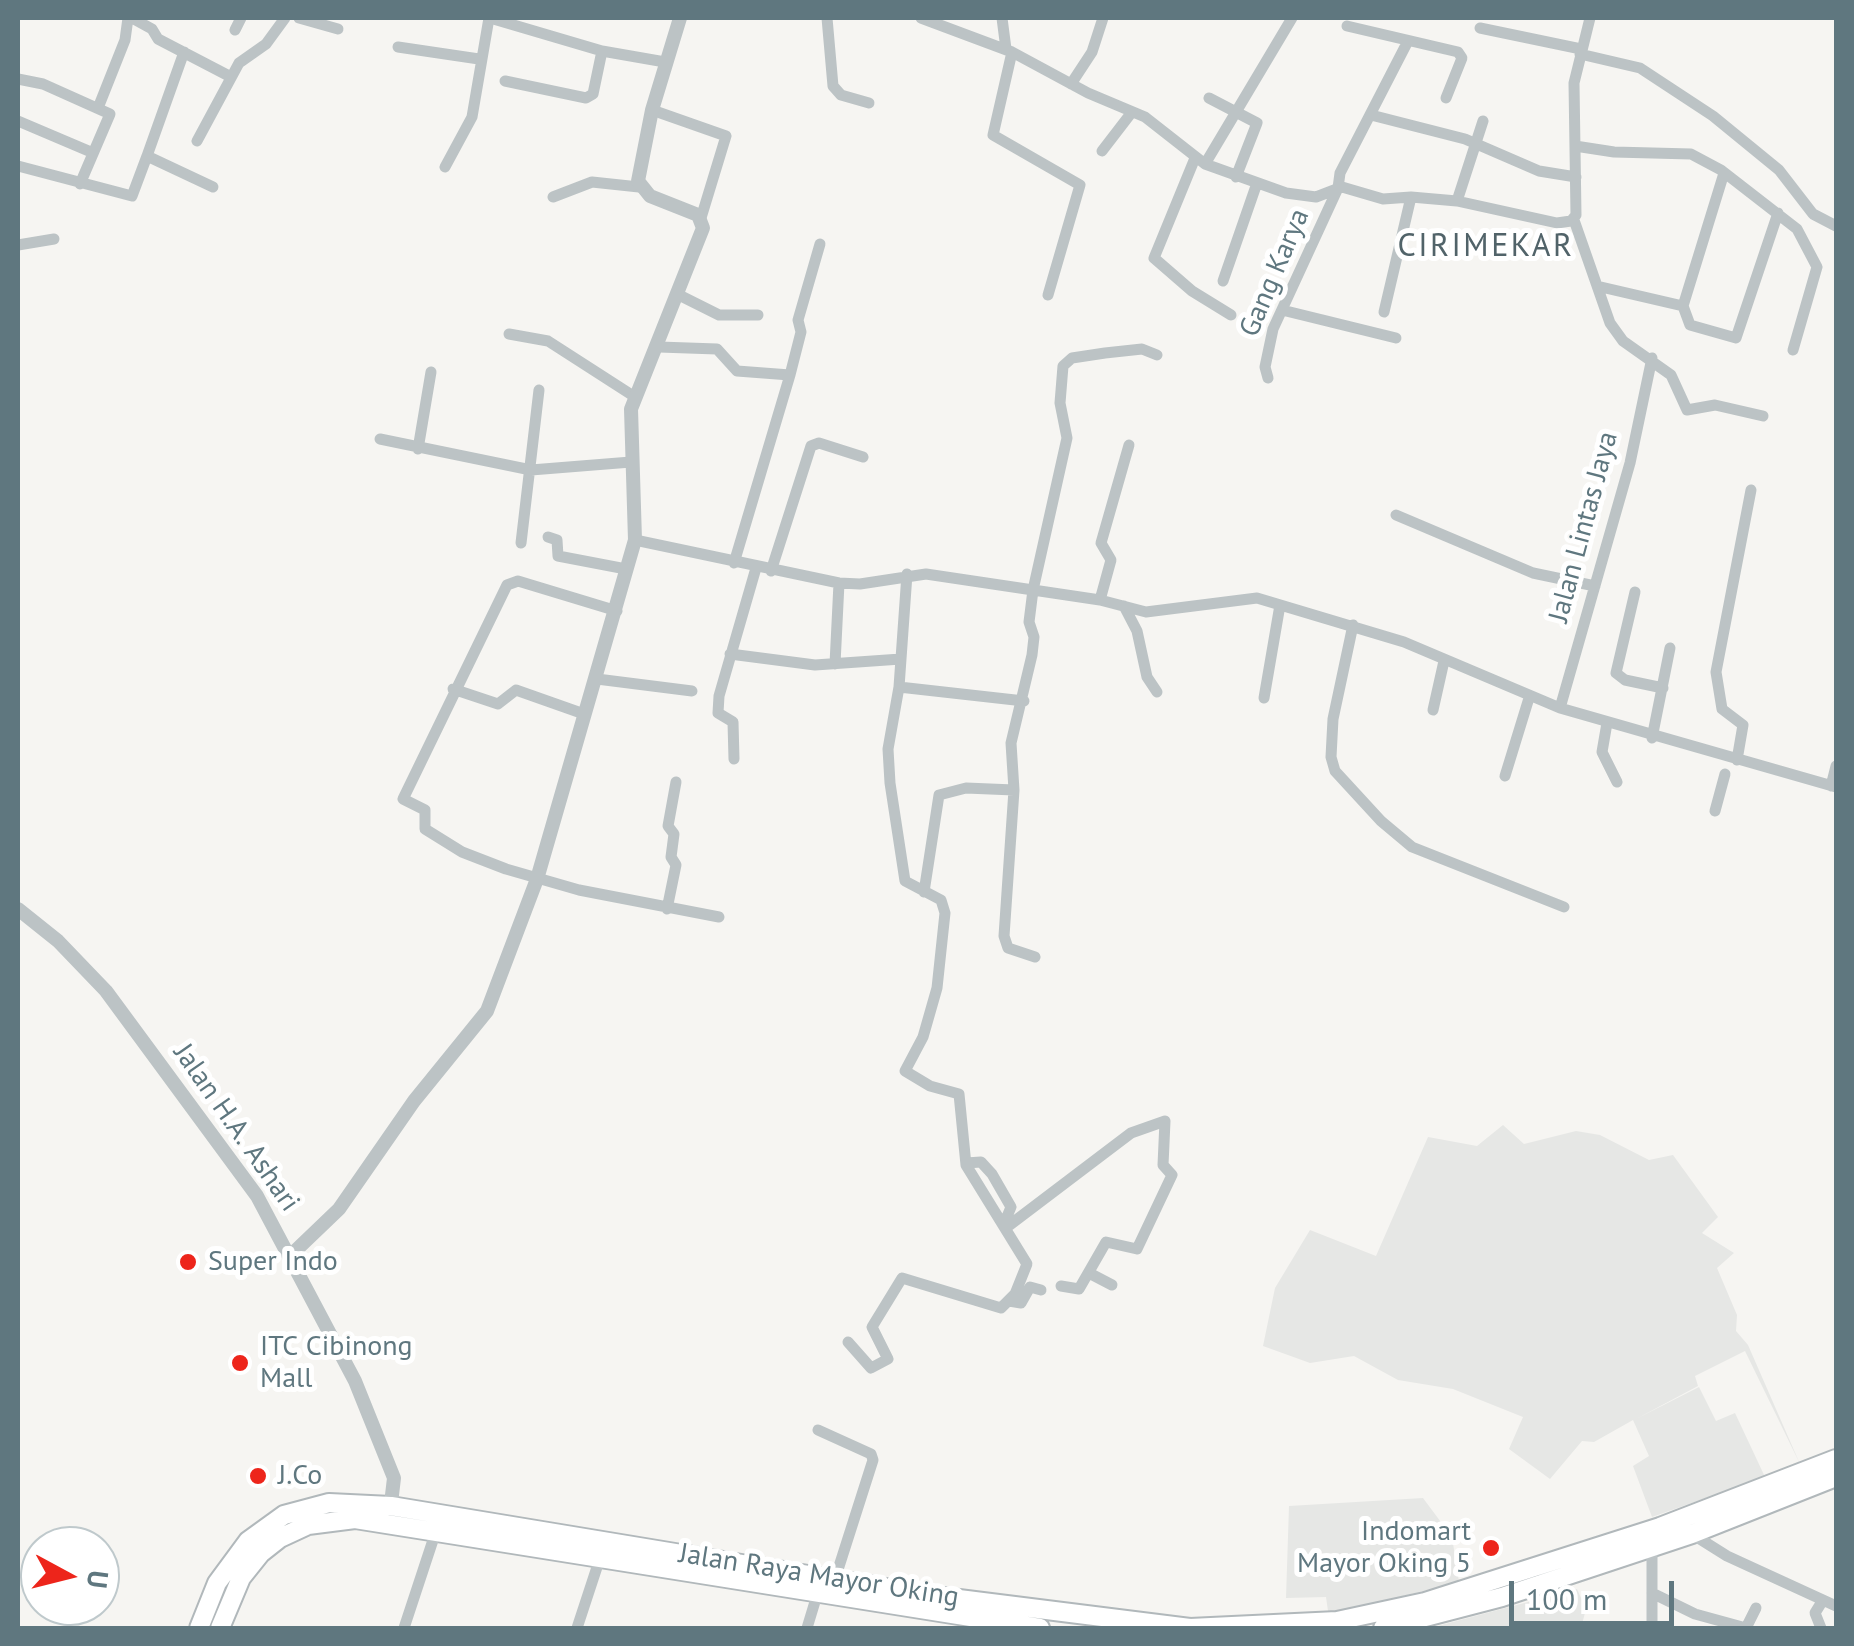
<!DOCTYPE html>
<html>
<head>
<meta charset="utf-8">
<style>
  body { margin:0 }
  #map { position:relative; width:1854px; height:1646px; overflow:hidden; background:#f6f5f2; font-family:"PT Sans",sans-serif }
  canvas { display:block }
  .frame { position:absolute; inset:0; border:20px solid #5f777f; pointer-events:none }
  .north { position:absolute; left:20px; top:1526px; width:100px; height:100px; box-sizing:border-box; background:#fff; border:2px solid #bfc9cc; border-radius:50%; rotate:97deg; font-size:28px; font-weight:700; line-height:40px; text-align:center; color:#5f777f }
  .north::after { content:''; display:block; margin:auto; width:35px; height:45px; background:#ed251b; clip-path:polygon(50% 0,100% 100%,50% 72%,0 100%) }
  .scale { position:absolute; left:1509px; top:1581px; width:165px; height:45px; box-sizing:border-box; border:5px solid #5f777f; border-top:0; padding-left:12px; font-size:30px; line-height:35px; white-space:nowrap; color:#5f777f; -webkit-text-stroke:8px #fff; paint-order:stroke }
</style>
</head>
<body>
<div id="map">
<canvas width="1854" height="1646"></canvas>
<div class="frame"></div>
<div class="north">U</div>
<div class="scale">100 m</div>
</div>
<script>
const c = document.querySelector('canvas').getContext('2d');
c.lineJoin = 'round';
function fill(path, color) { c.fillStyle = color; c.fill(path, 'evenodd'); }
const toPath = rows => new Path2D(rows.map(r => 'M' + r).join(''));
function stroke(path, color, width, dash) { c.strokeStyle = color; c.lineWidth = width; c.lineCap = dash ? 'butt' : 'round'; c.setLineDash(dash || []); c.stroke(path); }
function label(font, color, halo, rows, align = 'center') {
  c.font = font + ' "PT Sans",sans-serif'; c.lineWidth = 10; c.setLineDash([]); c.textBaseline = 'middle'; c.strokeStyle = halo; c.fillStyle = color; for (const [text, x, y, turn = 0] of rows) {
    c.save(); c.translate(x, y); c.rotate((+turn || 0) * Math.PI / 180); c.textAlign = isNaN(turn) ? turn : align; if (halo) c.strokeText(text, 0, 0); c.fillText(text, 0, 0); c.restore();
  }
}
fill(toPath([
  [1503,1125,1524,1144,1576,1131,1600,1135,1649,1160,1673,1155,1718,1217,1702,1233,1734,1253,1717,1268,1737,1315,1736,1331,1748,1345,1800,1464,1745,1351,1695,1376,1698,1386,1636,1419,1699,1387,1716,1421,1735,1413,1765,1477,1652,1517,1633,1466,1649,1456,1633,1420,1594,1442,1582,1441,1550,1479,1509,1449,1523,1417,1453,1389,1398,1380,1354,1356,1310,1363,1263,1346,1275,1288,1310,1230,1376,1256,1428,1137,1477,1146],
  [1423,1498,1452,1537,1459,1582,1343,1611,1328,1611,1326,1597,1286,1598,1289,1506],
  [1577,1589,1586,1609,1581,1628,1430,1628]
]), '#e6e7e5');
const primary = toPath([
  [199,1628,217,1583,248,1541,284,1515,329,1503,391,1506,935,1596,1190,1628,1337,1621,1425,1602,1660,1527,1836,1459],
  [220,1628,241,1578,261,1553,280,1538,308,1525,355,1519,1040,1628],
  [1383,1628,1502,1597,1692,1534,1836,1477]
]);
stroke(primary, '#b1b8bb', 22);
stroke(toPath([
  [132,18,152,29,158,39,231,77],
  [299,18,338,29],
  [490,18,602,51,665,62],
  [827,18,833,86,841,95,869,103],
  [921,18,1012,52,1088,93,1145,117,1205,164,1286,193,1316,197,1342,187,1383,199,1411,197,1457,201,1557,223,1571,221,1576,215,1574,83,1590,18],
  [1002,18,1006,49],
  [1347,26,1458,52,1462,58,1446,98],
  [1480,28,1581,49],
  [235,30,241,18],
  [398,47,479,59],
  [1012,52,993,135,1080,185,1048,295],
  [1580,54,1640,68,1713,116,1779,170,1813,214,1836,226],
  [18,79,43,84,110,114,80,184],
  [505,81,586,98,593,94,602,51],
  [1071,84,1092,52,1103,18],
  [1209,98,1257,123,1236,177],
  [98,108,125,40,128,18],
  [652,110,726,136,701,218],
  [1371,115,1465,139,1539,171,1576,177],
  [18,121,91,152],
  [197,141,239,63,266,44,285,18],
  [1575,146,1614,152,1691,154,1721,170,1797,229,1817,267,1793,350],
  [1102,151,1132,112],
  [147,156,184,52],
  [1195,158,1154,258,1192,291,1231,315],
  [1205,164,1292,18],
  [18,166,132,196,147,156,213,187],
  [445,167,472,117,489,18],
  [553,197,592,182,639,187],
  [1457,201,1483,121],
  [1574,220,1610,323,1623,341,1671,375,1687,410,1715,405,1763,416],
  [18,245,54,239],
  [1223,281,1257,183],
  [1601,287,1683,306,1690,325,1736,338,1778,213],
  [677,294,719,315,758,315],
  [1683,306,1724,173],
  [1282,310,1396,338],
  [1384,312,1411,197],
  [509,334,548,341,635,397],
  [659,347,717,349,737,371,790,375],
  [1268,378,1265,367,1273,329,1338,188,1340,173,1408,41],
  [380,439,531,470,631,462],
  [418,449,431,372],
  [1396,515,1533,573,1595,586],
  [548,537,557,540,558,556,626,569],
  [635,540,839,583,860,584,926,574,1100,600,1146,612,1257,598,1404,642,1560,708,1836,787],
  [521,543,539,390],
  [734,563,790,375,801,332,798,320,820,244],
  [771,571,811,446,819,443,863,457],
  [1635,592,1616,673,1625,680,1663,688],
  [1100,600,1111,560,1101,543,1129,445],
  [1124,606,1137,631,1147,677,1157,692],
  [617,611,518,581,507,585,403,799,425,810,425,829,462,852,506,869,579,890,719,917],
  [1353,625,1333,719,1331,757,1335,771,1381,821,1412,847,1564,907],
  [730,654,815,665,901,659],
  [835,664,839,583],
  [597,679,692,691],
  [899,687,1024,701],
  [453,689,498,704,516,690,584,714],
  [1264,698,1280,605],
  [1560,708,1630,463,1652,358],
  [1433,710,1444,661],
  [1607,723,1602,752,1617,782],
  [1652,738,1670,648],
  [734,759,733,722,718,713,719,696,756,568],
  [1737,760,1743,725,1722,709,1716,672,1751,490],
  [1505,776,1529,698],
  [1831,786,1836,766],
  [1715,811,1725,774],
  [924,892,939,795,966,788,1014,790],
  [667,909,676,865,671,857,674,834,668,826,676,782],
  [1035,957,1008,948,1004,936,1014,790,1011,743,1032,655,1034,637,1029,622,1033,590,1067,438,1060,403,1063,366,1072,358,1105,353,1142,349,1157,355],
  [966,1163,981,1162,992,1174,1011,1207,1004,1224],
  [1007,1227,1131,1133,1165,1121,1163,1165,1172,1175,1137,1249,1106,1242,1079,1289,1061,1286],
  [1089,1273,1112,1285],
  [1009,1301,1021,1303,1030,1287,1041,1290],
  [848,1342,871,1368,888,1359,872,1327,902,1278,1001,1308,1015,1294,1027,1264,966,1165,959,1094,930,1086,905,1071,923,1037,937,988,945,913,941,900,905,881,890,783,888,749,899,687,907,574],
  [818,1430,871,1454,873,1460,835,1579],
  [1692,1534,1727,1556,1836,1606],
  [1652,1547,1652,1628],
  [1652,1593,1695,1614,1746,1628],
  [404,1628,436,1531],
  [577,1628,600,1558],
  [807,1628,817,1595],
  [1746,1628,1756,1608],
  [1821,1628,1815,1613,1823,1600]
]), '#bcc3c5', 11);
stroke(toPath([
  [18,909,58,941,106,991,257,1196,355,1381,394,1478,390,1512],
  [291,1255,339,1209,414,1101,487,1011,537,879,635,540,631,409,703,228,698,215,650,196,638,181,652,110,680,18]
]), '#bcc3c5', 14);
stroke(primary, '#fff', 18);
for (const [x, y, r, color] of [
  [188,1262,10,"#ed251b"],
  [240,1363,10,"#ed251b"],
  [258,1476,10,"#ed251b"],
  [1491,1548,10,"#ed251b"]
]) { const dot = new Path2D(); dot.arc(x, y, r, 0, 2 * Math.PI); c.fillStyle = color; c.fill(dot); stroke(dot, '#fff', 4); }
label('28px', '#5f777f', '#fff', [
  ["Gang Karya",1275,273,-67],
  ["Jalan Lintas Jaya",1584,527,-75],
  ["Jalan H.A. Ashari",236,1128,55],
  ["Jalan Raya Mayor Oking",819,1576,9]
]);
label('28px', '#5f777f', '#fff', [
  ["Super Indo",208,1262],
  ["ITC Cibinong",260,1347],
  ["Mall",260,1379],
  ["J.Co",278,1476],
  ["Indomart",1471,1532,"right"],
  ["Mayor Oking 5",1471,1564,"right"]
], 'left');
c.letterSpacing = '2.5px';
label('32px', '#516369', '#fff', [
  ["CIRIMEKAR",1486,247]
]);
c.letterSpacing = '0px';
</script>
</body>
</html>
